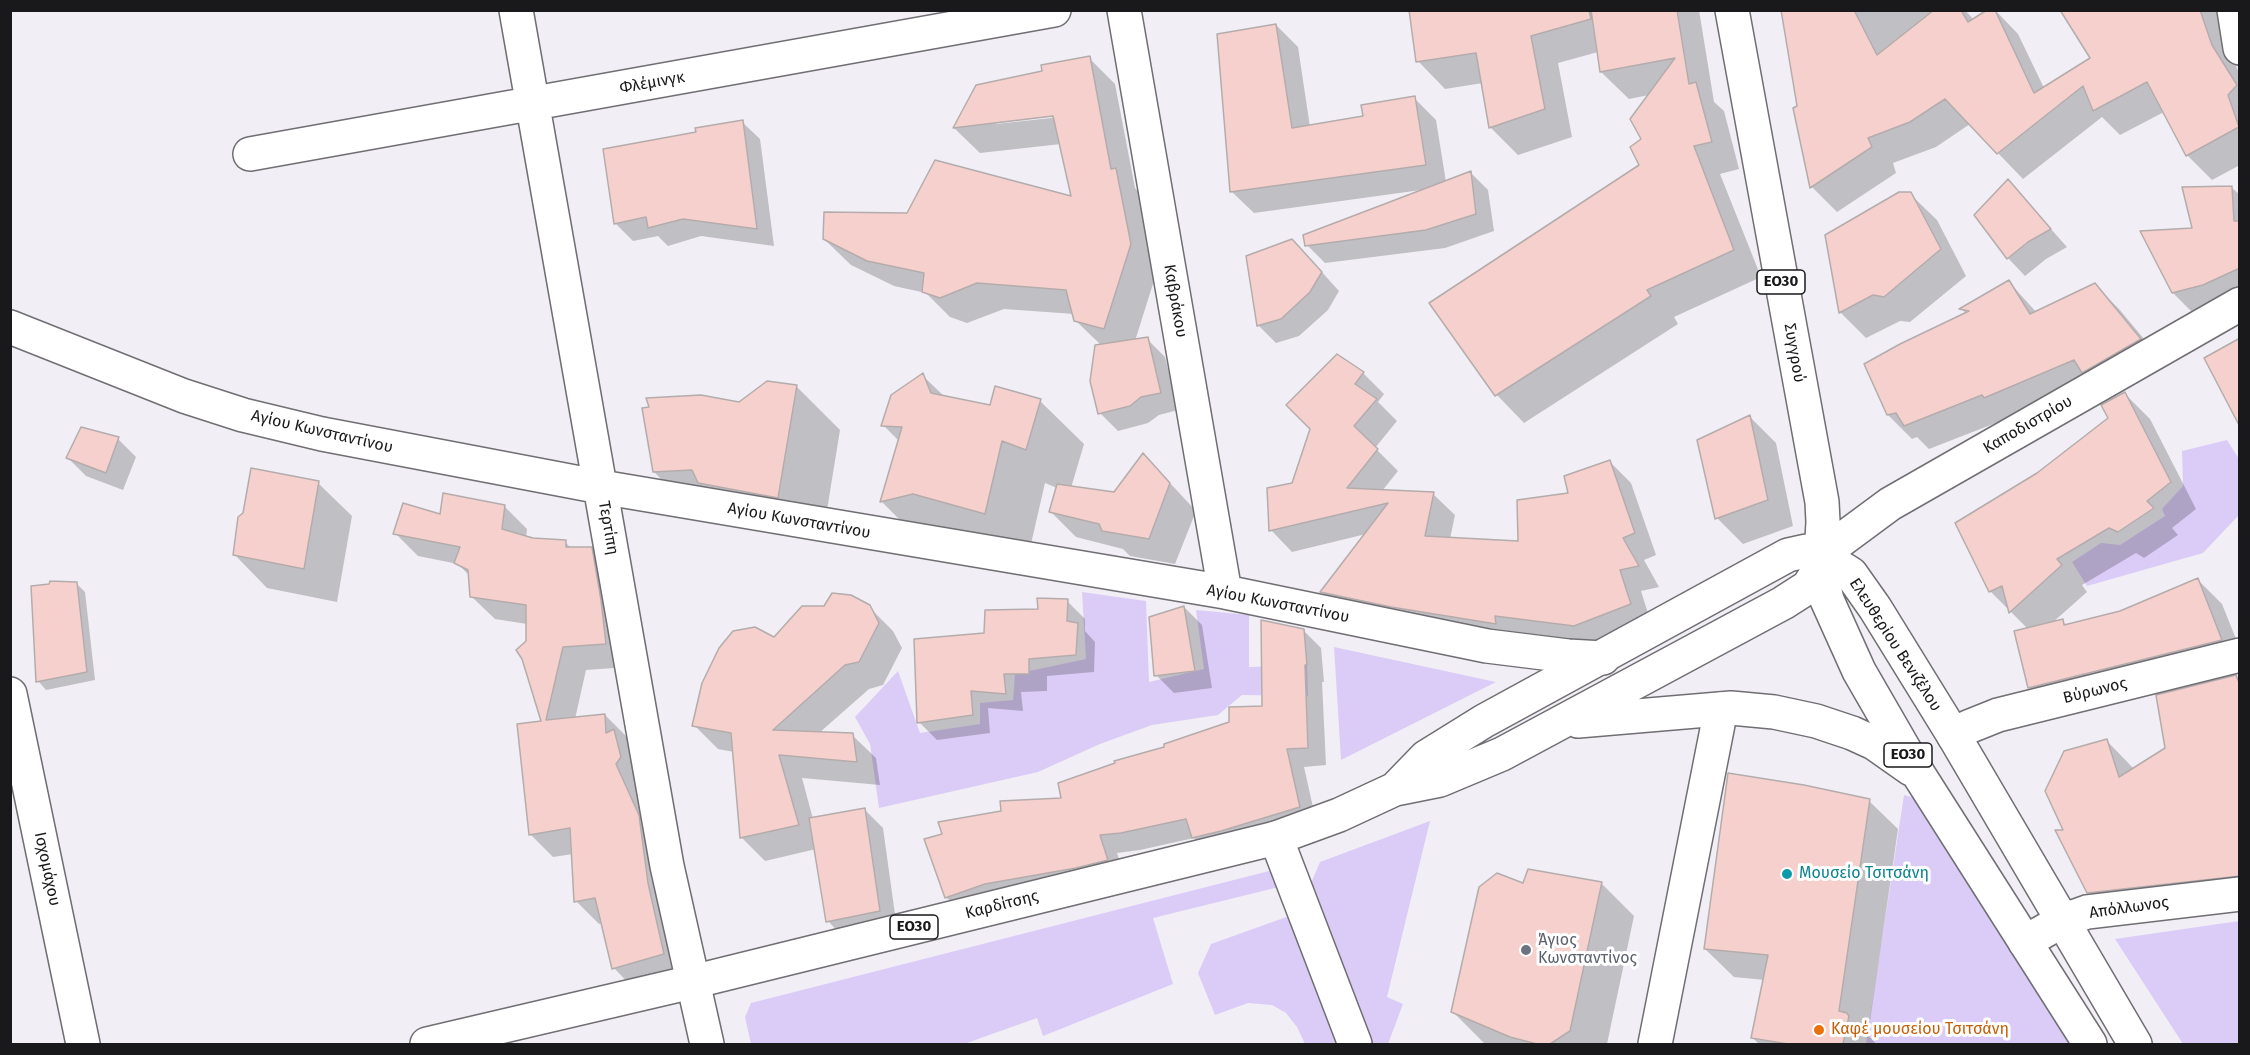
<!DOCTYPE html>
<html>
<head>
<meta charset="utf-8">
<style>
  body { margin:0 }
  #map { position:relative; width:2250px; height:1055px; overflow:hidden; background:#f1eff5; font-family:"Fira Sans",sans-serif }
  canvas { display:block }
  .frame { position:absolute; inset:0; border:12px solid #19191b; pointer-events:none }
</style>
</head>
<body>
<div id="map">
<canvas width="2250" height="1055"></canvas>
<div class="frame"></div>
</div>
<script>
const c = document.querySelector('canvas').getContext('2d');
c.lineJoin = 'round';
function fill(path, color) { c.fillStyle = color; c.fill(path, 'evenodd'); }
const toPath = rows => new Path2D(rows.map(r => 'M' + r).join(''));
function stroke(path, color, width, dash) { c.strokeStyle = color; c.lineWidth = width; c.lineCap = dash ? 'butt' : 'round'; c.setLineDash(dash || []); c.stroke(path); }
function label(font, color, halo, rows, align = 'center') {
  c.font = font + ' "Fira Sans",sans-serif'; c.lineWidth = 6; c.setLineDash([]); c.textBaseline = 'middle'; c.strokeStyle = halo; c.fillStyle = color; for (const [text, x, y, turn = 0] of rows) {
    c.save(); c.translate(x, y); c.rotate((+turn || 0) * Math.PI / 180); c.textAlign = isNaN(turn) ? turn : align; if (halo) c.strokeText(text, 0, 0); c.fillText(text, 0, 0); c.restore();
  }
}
fill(toPath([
  [2227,440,2239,459,2239,515,2203,553,2087,586,2072,562,2101,543,2120,545,2165,516,2162,509,2183,486,2182,451],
  [1082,592,1146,601,1149,682,1204,669,1196,610,1249,615,1249,667,1307,665,1308,696,1242,695,1218,715,1152,725,1100,744,1038,772,879,808,870,744,855,717,898,671,920,733,980,724,980,703,1013,700,1015,674,1086,659],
  [1334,647,1496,682,1341,760],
  [1904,795,1915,798,1966,881,2073,1044,1866,1044],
  [1430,821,1387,997,1403,1004,1388,1044,1364,1044,1309,888,1320,862],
  [1273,870,1279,887,1153,918,1173,984,1043,1036,1037,1018,964,1044,751,1044,745,1017,751,1003],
  [1292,915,1344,1044,1305,1044,1297,1027,1286,1013,1272,1005,1248,1003,1215,1015,1198,973,1211,944],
  [2239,921,2239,1044,2183,1044,2115,939]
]), '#dbccf7');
fill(toPath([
  [1411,10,1699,10,1714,102,1724,111,1739,169,1720,174,1761,277,1674,317,1678,324,1524,423,1497,395,1431,303,1641,165,1649,95,1629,99,1601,72,1598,52,1558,63,1572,137,1518,155,1490,127,1483,83,1445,89,1418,61],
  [1783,10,1965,10,1974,20,1995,10,2018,34,2044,88,2092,59,2061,10,2240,10,2223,33,2240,76,2240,165,2212,180,2187,155,2164,112,2120,135,2102,117,2023,179,1970,124,1936,147,1893,163,1896,173,1837,212,1812,187,1794,109,1799,107],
  [1276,25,1298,47,1310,127,1364,117,1414,98,1436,120,1446,182,1470,172,1488,190,1494,231,1445,248,1325,263,1307,245,1421,190,1254,213,1232,192],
  [1089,58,1115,84,1135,188,1142,196,1157,271,1135,341,1147,339,1165,357,1178,410,1159,415,1148,423,1118,431,1100,413,1102,346,1075,320,1074,314,1004,309,967,323,950,317,926,293,894,286,851,265,824,239,908,214,1073,198,1061,144,980,153,954,128,1044,72],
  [1060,114,1060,117,996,124,996,121],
  [742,122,760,139,774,246,701,236,668,246,658,236,633,241,615,223,697,133],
  [2008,181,2067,247,2046,259,2025,276,2008,258],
  [2231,187,2240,195,2240,306,2199,319,2173,293,2194,229],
  [1910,194,1937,220,1966,276,1910,322,1900,321,1866,338,1840,312],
  [1247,257,1310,259,1339,291,1328,310,1299,336,1276,343,1259,326],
  [2009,282,2037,313,2095,285,2119,309,2164,363,2009,422,2006,419,1929,449,1917,437,1912,439,1888,415,1966,314,1962,309],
  [1363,373,1384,394,1378,402,1397,421,1375,448,1398,471,1382,491,1433,494,1455,515,1450,539,1520,543,1569,494,1609,461,1631,483,1656,555,1644,560,1659,587,1641,591,1652,626,1596,647,1343,613,1322,592,1366,534,1292,552,1271,530,1293,484,1312,429],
  [922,375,946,398,991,407,1040,401,1084,444,1071,488,1115,494,1144,455,1196,511,1175,564,1130,556,1123,549,1076,537,1050,511,1057,488,1045,483,1028,557,925,545,882,502,900,442,883,425],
  [796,386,840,430,822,541,698,516,654,472,651,409,739,404],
  [2124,393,2150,419,2196,509,2172,528,2178,535,2144,558,2136,553,2082,585,2087,592,2052,623,2062,621,2068,626,2121,613,2198,580,2222,604,2240,649,2054,711,2030,687,2028,629,1990,591,2038,474,2110,418],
  [1750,417,1776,443,1793,526,1743,544,1717,518],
  [82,428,118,439,136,457,123,490,86,476,68,458],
  [318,483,352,516,337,602,267,588,234,554],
  [504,506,527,529,526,538,565,542,571,548,591,548,614,571,628,667,586,670,575,719,605,715,628,738,628,745,637,754,686,977,637,992,614,968,603,923,599,924,576,901,573,854,553,857,530,834,543,722,527,642,527,624,495,619,471,596,470,576,458,564,418,556,395,533,441,516],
  [76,583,85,592,95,680,46,690,38,681],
  [1067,601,1085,619,1085,631,1095,642,1094,672,1047,676,1047,691,1021,692,1023,711,988,708,990,733,937,740,919,722,985,634],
  [869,607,893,631,902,648,883,685,869,689,819,733,852,735,876,758,880,785,802,778,813,819,865,810,883,828,897,929,845,939,828,921,816,849,765,861,742,838,734,752,718,749,694,725,774,638],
  [1184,607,1202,625,1212,688,1174,693,1156,675],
  [1303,630,1321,648,1324,682,1322,682,1326,765,1304,767,1317,825,1211,855,1194,838,1140,850,1117,853,1125,878,964,915,946,897,1063,799,1166,748,1231,723,1263,707],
  [2235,677,2240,681,2240,904,2115,919,2089,892,2066,831,2107,741,2134,769,2167,749],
  [1869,801,1898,829,1868,1035,1876,1044,1759,1044,1753,1038,1765,980,1734,977,1705,949],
  [1601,883,1634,916,1607,1044,1485,1044,1453,1012,1524,885]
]), '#0003');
const building = toPath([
  [1409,10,1589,10,1591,19,1531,36,1545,109,1489,128,1476,53,1416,62,1409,10],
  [1591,10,1677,10,1689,84,1696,82,1712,142,1694,146,1734,250,1647,290,1651,296,1495,396,1429,303,1639,165,1630,147,1641,139,1630,119,1675,58,1600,72,1591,10],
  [1781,10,1854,10,1877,55,1934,10,1961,10,1968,22,1987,10,1995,10,2034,93,2090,58,2060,10,2200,10,2212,45,2237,85,2228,95,2239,127,2186,156,2147,82,2093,111,2083,86,1997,154,1945,99,1910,122,1868,138,1872,147,1810,188,1793,108,1797,106,1781,10],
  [1276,24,1292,128,1363,116,1361,105,1415,96,1426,165,1230,192,1217,34,1276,24],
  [1090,56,1111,169,1116,168,1131,244,1104,329,1074,321,1066,290,977,283,940,298,922,292,924,273,867,261,823,239,824,212,907,213,935,160,1071,196,1053,116,953,128,976,85,1042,71,1041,65,1090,56],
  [743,120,757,229,683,219,648,228,646,217,614,224,603,149,696,132,695,128,743,120],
  [1471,171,1476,214,1426,230,1305,246,1303,235,1471,171],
  [2008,179,2051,229,2028,242,2007,259,1974,215,2008,179],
  [2232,186,2234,221,2240,221,2240,268,2203,285,2172,293,2140,231,2192,228,2182,187,2232,186],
  [1899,192,1911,192,1941,249,1884,297,1873,295,1839,313,1825,235,1899,192],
  [1292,239,1322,272,1310,292,1281,319,1257,326,1246,256,1292,239],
  [2009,280,2030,314,2095,283,2141,339,2082,373,2074,360,1984,398,1982,395,1904,426,1896,413,1887,415,1864,364,1900,344,1969,311,1959,309,2009,280],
  [1148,337,1161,393,1141,397,1130,406,1098,414,1090,381,1095,345,1148,337],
  [2240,338,2240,427,2204,358,2240,338],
  [1337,354,1364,372,1355,384,1377,399,1354,426,1378,449,1347,488,1434,492,1425,536,1518,541,1517,500,1568,493,1564,476,1610,460,1635,533,1623,538,1639,566,1620,570,1631,604,1574,626,1495,616,1496,624,1391,607,1320,592,1388,503,1269,531,1267,488,1292,483,1310,429,1286,405,1337,354],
  [923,373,931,393,990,405,995,386,1041,399,1026,450,1002,441,985,514,913,494,880,502,902,427,881,426,891,395,923,373],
  [767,381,797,385,778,498,698,483,692,470,653,472,642,408,649,407,646,398,701,395,739,402,767,381],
  [2125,392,2171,482,2147,501,2154,508,2118,532,2109,528,2057,559,2062,565,2009,613,2002,586,1989,592,1955,523,2037,473,2108,418,2101,405,2125,392],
  [1750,415,1768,500,1715,519,1697,440,1750,415],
  [81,427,119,437,106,473,66,458,81,427],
  [1143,453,1170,483,1149,539,1102,531,1099,524,1049,512,1057,484,1114,492,1143,453],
  [251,468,319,481,304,569,233,555,238,517,243,513,251,468],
  [443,493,505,505,502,529,533,538,566,540,566,547,592,547,601,600,606,644,563,647,546,720,605,714,606,733,614,729,621,757,616,764,639,815,648,883,664,954,612,969,595,898,574,902,570,828,529,835,517,724,541,721,522,659,516,650,526,641,526,605,470,597,468,570,454,563,460,547,393,534,403,503,440,514,443,493],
  [2198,578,2222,640,2028,688,2014,631,2063,619,2064,625,2120,611,2198,578],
  [50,581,77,582,87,672,36,682,31,586,49,584,50,581],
  [832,593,851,595,870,605,879,623,859,662,845,665,773,730,853,733,857,762,779,755,799,825,740,838,731,733,692,726,702,683,719,648,733,631,755,627,774,637,802,606,824,606,832,593],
  [1037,598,1068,599,1067,621,1078,623,1076,655,1029,659,1029,674,1004,674,1006,694,971,691,973,715,917,723,914,639,984,633,985,610,1038,609,1037,598],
  [1184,606,1195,671,1154,676,1149,617,1184,606],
  [1261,620,1304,629,1307,665,1305,665,1308,748,1287,749,1300,807,1221,831,1192,838,1186,819,1121,833,1100,835,1108,860,1076,868,985,884,945,898,924,839,942,834,938,822,1001,811,1000,801,1061,798,1058,783,1115,763,1114,761,1164,747,1164,744,1229,722,1229,707,1262,706,1261,620],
  [2236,675,2240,685,2240,876,2087,893,2055,830,2063,830,2045,791,2064,751,2107,739,2119,777,2165,748,2156,695,2236,675],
  [1728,773,1804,785,1870,799,1839,1011,1847,1013,1849,1016,1843,1044,1788,1044,1751,1038,1768,955,1704,949,1728,773],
  [865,808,880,911,826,922,809,818,865,808],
  [1528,869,1602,882,1570,1031,1550,1044,1537,1044,1510,1037,1451,1012,1479,887,1497,873,1523,883,1528,869]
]);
fill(building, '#f6d0cd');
stroke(building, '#b4acac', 1.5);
const minor = toPath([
  [516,10,667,866,707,1044],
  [1124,10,1225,592],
  [2234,10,2240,48],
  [250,154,1054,10],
  [10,327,184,396,243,415,322,434,601,487,1225,592,1487,646,1568,656,1603,658],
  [10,694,83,1044],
  [1954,736,1968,727,1998,715,2240,655],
  [1276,838,1355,1044],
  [2025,942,2062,921,2087,912,2240,894],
  [1655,1044,1721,709]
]);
const major = toPath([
  [1821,555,1890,504,2240,304],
  [1821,556,1823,582,1827,600,1859,671,1919,775,2090,1044],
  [1578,721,1731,708,1774,712,1816,721,1852,733,1874,743,1911,769],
  [1395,789,1426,757,1484,721,1788,555,1806,551,1821,555,1851,574,1875,608,1954,736,2135,1044],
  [427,1044,692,982,1276,838,1339,815,1395,789,1440,780,1502,754,1783,603,1808,587,1817,573,1821,555,1823,522,1822,502,1732,10]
]);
stroke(minor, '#706e73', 36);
stroke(major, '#706e73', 36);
stroke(minor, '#fff', 33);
stroke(major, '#fff', 33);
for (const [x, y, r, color] of [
  [1787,874,6,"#0f9aa8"],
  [1526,950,6,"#6b7280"],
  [1819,1030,6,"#e8710a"]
]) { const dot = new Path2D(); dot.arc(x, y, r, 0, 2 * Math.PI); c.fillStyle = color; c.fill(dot); stroke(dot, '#fff', 2); }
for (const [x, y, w] of [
  [1781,282,48],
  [1908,755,48],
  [914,927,48]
]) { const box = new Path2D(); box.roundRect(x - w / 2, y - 12, w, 24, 4.5); c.fillStyle = '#fff'; c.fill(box); stroke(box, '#19191b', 1.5); }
label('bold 15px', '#19191b', null, [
  ["ΕΟ30",1781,282],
  ["ΕΟ30",1908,755],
  ["ΕΟ30",914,927]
]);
label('16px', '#19191b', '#fff', [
  ["Φλέμινγκ",652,83,-10],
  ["Καβράκου",1175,301,80],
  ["Συγγρού",1794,353,80],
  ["Καποδιστρίου",2028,425,-30],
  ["Αγίου Κωνσταντίνου",322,432,13],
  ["Αγίου Κωνσταντίνου",799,521,10],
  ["Τερτίπη",608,528,80],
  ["Αγίου Κωνσταντίνου",1278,604,11],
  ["Ελευθερίου Βενιζέλου",1895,645,57],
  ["Βύρωνος",2095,691,-14],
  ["Ισχομάχου",47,869,78],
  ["Καρδίτσης",1002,905,-14],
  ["Απόλλωνος",2129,908,-8]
]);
label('16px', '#0d838f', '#fff', [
  ["Μουσείο Τσιτσάνη",1799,874]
], 'left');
label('16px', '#5b616d', '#fff', [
  ["Άγιος",1538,941],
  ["Κωνσταντίνος",1538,959]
], 'left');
label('16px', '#c56008', '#fff', [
  ["Καφέ μουσείου Τσιτσάνη",1831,1030]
], 'left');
</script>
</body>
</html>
